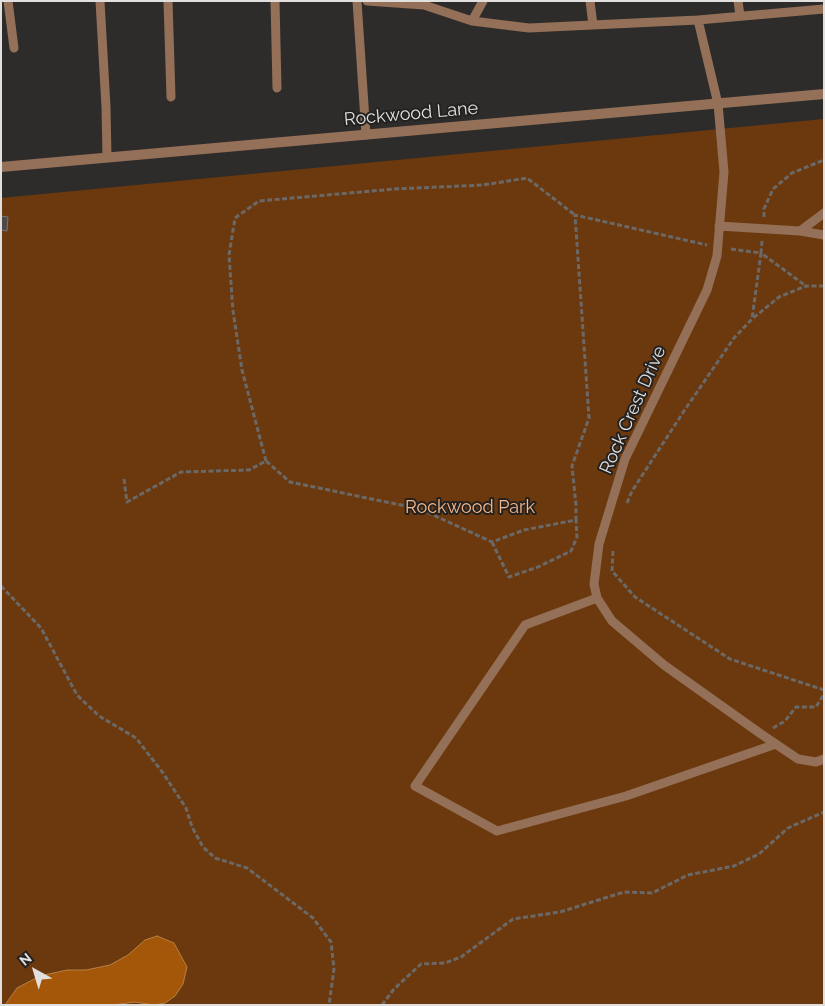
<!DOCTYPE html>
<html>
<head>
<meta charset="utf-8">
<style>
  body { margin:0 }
  #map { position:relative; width:825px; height:1006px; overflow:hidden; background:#2e2c2a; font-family:Raleway,sans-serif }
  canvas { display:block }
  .frame { position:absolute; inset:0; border:2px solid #e2e0df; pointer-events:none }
  .north { position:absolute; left:10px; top:946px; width:50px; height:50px; -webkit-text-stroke:4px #242221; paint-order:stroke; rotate:321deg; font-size:14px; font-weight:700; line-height:20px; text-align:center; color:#e2e0df }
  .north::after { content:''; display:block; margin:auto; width:18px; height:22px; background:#e2e0df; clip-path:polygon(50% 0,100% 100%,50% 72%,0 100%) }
</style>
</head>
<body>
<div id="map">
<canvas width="825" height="1006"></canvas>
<div class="frame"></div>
<div class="north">N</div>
</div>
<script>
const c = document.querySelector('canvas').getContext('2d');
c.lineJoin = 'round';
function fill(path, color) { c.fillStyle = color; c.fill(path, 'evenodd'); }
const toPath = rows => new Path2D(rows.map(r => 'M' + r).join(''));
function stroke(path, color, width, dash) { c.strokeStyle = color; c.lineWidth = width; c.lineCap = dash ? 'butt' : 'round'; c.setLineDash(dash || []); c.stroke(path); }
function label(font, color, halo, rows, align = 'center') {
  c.font = font + ' Raleway,sans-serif'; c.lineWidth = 4; c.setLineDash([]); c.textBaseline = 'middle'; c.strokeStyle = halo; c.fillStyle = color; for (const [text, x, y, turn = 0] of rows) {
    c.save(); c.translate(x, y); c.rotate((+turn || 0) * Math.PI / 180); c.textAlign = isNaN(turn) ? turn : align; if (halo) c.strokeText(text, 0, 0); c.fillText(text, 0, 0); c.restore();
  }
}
fill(toPath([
  [824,119,824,1005,1,1005,1,198]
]), '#6b390d');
const water = toPath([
  [157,936,174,943,187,967,183,984,175,996,165,1003,154,1005,135,1002,112,1005,5,1005,17,988,40,976,67,970,86,970,110,965,128,955,145,940,157,936]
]);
fill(water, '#a45708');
stroke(water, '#b78048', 1);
const building = toPath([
  [1,216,8,217,7,231,1,230,1,216]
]);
fill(building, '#4c4a48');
stroke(building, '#797674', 1);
stroke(toPath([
  [764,217,764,209,773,189,792,173,824,160],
  [762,241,761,253,806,286],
  [731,249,761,253,752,319],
  [266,461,242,370,233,311,229,255,235,218,259,201,395,189,483,185,527,178,575,215],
  [124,479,127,502,181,472,249,470,266,461,290,482,420,509,492,542,524,530,576,520,576,505,572,466,589,418,575,215,707,245],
  [627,503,632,491,684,411,734,338,752,319,779,297,806,286,824,286],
  [492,542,509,577,538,567,571,551,577,537,576,520],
  [613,551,612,571,635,597,730,659,824,690],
  [1,586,41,628,77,695,99,716,136,738,163,773,186,808,192,827,203,847,215,858,247,868,313,918,331,942,334,969,329,1005],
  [773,728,785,721,796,707,816,707,824,694],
  [382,1005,394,989,421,964,445,963,461,957,513,919,560,912,624,892,652,893,688,875,734,866,759,854,788,828,824,812]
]), '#6b6967', 3, [5, 2.5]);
stroke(toPath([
  [8,1,14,48],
  [100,1,106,107,107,158],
  [168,1,171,97],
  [275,1,277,88],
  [357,1,366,135],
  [367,1,424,5,472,21,529,28,698,20,718,104,724,172,717,256,707,290,625,459,599,544,594,584,597,598,612,621,664,665,761,734,798,759,816,762,824,759],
  [590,1,593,25],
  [738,1,740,16],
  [698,20,824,9],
  [472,21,483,1],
  [719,226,800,231,824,235],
  [800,231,824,213],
  [597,598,525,625,415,786,497,831,626,796,776,744]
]), '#937057', 9);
stroke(toPath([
  [1,167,824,94]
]), '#937057', 10);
label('18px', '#e2e0df', '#242221', [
  ["Rockwood Lane",411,114,-5],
  ["Rock Crest Drive",633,410,-66]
]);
label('18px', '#f6b78a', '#242221', [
  ["Rockwood Park",470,508]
]);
</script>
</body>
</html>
